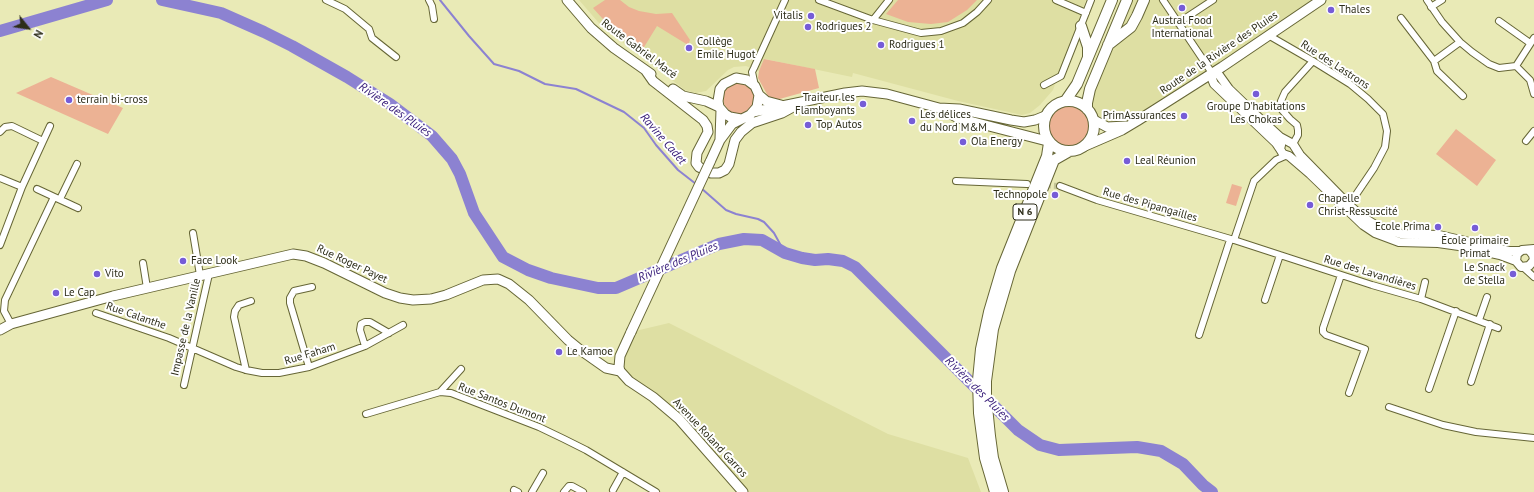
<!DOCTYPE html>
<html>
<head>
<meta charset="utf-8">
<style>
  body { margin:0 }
  #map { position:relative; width:1534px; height:492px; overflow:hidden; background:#e9eab6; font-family:"PT Sans",sans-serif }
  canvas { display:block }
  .north { position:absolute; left:8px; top:8px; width:40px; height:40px; -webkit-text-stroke:3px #fff; paint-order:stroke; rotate:120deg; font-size:11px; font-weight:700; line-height:16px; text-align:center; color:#2d2d19 }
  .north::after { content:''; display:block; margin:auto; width:14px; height:18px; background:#2d2d19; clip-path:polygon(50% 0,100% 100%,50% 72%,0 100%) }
</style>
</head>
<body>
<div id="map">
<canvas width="1534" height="492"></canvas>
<div class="north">N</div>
</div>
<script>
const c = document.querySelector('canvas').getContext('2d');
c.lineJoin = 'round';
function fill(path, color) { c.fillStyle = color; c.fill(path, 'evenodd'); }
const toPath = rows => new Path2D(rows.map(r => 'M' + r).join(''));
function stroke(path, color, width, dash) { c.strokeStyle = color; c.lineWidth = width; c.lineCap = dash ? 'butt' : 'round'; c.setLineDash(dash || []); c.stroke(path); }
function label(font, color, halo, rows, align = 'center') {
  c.font = font + ' "PT Sans",sans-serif'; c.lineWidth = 4; c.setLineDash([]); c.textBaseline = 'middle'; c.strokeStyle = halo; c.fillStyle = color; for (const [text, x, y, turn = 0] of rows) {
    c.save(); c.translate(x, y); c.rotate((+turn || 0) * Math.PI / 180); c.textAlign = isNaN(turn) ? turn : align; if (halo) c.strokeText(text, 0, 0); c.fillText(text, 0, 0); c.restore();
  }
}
fill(toPath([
  [579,0,1086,0,1053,90,1040,105,1030,113,1022,115,958,101,853,73,852,77,765,59,759,71,746,66,734,67,728,70,706,91,696,93,685,90,627,46,598,22],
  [1127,0,1321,0,1165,104,1117,127,1094,120,1087,109],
  [669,323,888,434,968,458,981,492,743,492,687,428,629,381,619,361,631,332]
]), '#dedfa3');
fill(toPath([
  [605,0,620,0,629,7,639,11,656,14,672,13,690,40,688,45,657,26,641,52,602,18,593,8],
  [898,0,977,0,967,10,948,22,931,24,908,22,886,14],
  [764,59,815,69,819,88,776,100,768,96,758,78,759,71],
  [51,77,123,108,108,134,16,93],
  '723 98a16 16 0 1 1 32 0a16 16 0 1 1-32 0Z',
  '1049 126a20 20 0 1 1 40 0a20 20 0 1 1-40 0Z',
  [1456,129,1496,160,1477,186,1436,154],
  [1232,184,1242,187,1236,206,1226,203]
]), '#ecb294');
stroke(toPath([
  [440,0,469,36,494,64,519,71,545,84,576,89,624,112,644,128,656,145,678,170,696,184],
  [701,188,726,210,736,214,758,219,764,222,774,233,785,253]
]), '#8c82d1', 2);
stroke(toPath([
  [162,0,221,13,264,32,292,46,347,77,390,104,432,136,452,159,460,174,474,213,503,257,528,270,551,278,598,288,616,288,719,244,744,239,762,240,785,253,802,258,815,260,828,259,843,261,855,267,1018,430,1040,445,1059,450,1137,447,1161,451,1183,464,1203,485,1212,492],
  [0,31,107,0]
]), '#8c82d1', 12);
stroke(toPath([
  [1027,184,1060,186]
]), '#c3c497', 6, [6, 3]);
const minor = toPath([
  [326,0,345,9,369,29,372,38,396,57],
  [429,0,432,6,434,19],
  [819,0,873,20,921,33,941,31,963,23,977,12,988,0],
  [1056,0,1086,13],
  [1163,0,1212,73],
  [1427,0,1442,22,1460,42,1472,52,1489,64,1499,68,1516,66],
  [1431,7,1442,0],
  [1401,18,1434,61,1437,71,1463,96],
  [873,20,889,0],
  [1499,21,1530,43],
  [1178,23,1213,0],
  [1268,35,1313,61,1350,84,1368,99,1383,114,1387,131,1385,147,1374,168,1349,205],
  [1434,61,1460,42],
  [1516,66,1530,80,1534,94],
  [1516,66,1534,38],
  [1044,85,1061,76,1091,0],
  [755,86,752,72,754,68,785,0],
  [0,132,5,127,12,126,43,141],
  [1526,141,1534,131],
  [1293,144,1298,135,1298,130,1297,125,1290,119,1282,110,1280,106,1281,101,1285,92,1313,61],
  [0,178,22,187],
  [956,181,1027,184],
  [1060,186,1097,200,1234,240,1372,285,1421,299,1498,328],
  [37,189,78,208],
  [60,199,77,164],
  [193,233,200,275],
  [1234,240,1254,181,1276,160,1285,156],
  [0,245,22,187,50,126],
  [143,263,147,288],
  [1524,268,1534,277],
  [1341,275,1323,328,1323,332,1326,335,1365,349,1349,393],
  [1421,299,1425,282],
  [1265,300,1280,255],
  [96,313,169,338,236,367,246,370,262,373,279,373,309,367,365,346,403,325],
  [1479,320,1487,297],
  [11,324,4,311,5,300,54,197],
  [1199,335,1230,240],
  [365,346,360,330,361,324,365,322,370,322,389,333],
  [309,367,290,303,290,298,294,291,312,287],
  [246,370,234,317,235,311,239,305,251,301],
  [1471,382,1490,324],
  [184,385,209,274],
  [1429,389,1456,311],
  [440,392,461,369],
  [1389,407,1443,425,1476,432,1534,438],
  [366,414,440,392,451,393,539,427,564,439,586,450,656,492],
  [514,490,518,492],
  [613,490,623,472],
  [532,492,543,473],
  [564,492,569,486,572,486,583,492]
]);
const tertiary = toPath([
  [1281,145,1280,149,1283,154,1289,156,1310,174,1363,225,1375,233,1399,242,1438,243,1459,246,1500,255,1516,261],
  [1280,149,1276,143,1214,84,1212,79,1212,73,1219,75,1229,89,1256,115,1280,137,1293,144,1300,155,1349,205,1364,218,1377,226,1401,234,1439,235,1509,251,1519,251],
  [1529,250,1533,255,1534,260,1529,266,1521,267,1516,261,1517,254,1522,250,1534,249]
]);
const secondary = toPath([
  [567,0,591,28,614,48,651,74],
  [646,71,653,81,703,120,707,126,708,132,697,153,696,163,699,167,711,173,719,173,725,170,729,164,735,140,741,132,752,123,782,113,793,107],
  [673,89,683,96,706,101,719,107],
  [759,95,766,101,781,105],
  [941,109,958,118,1047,141],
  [753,112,845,93,862,91,887,94,939,108,959,109,1011,120,1024,122,1035,120,1045,116],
  [1094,120,1107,127,1126,126],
  [720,139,721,110],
  [1085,146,1122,130,1137,121,1222,67,1321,0],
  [710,162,720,140,732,124,750,115,757,107,759,95,755,86,747,80,736,78,724,84,720,89,718,101,719,107,725,114,730,117,741,119],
  [0,330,11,324,113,296,293,254,306,256,324,263,385,293,400,298,413,300,431,299,446,295,483,280,498,279,509,284,529,300,568,340,579,349,606,368,620,371],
  [631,332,620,356,619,367,620,371,629,381,653,397,679,419,743,492]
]);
const primary = toPath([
  [1081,26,1088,47,1088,56],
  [1108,45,1131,27,1137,16,1144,0],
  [1066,100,1077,84,1112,0],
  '1044 126a25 25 0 1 1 50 0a25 25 0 1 1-50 0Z',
  [1087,109,1087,103,1090,89,1127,0],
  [995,492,985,458,979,413,978,380,981,349,989,312,1002,268,1047,156,1049,143],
  [1003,492,993,458,990,436,986,397,986,381,993,329,1010,271,1054,160,1068,152]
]);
stroke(minor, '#666636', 8);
stroke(tertiary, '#666636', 10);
stroke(secondary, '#666636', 11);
stroke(primary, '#666636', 12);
stroke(minor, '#fff', 6);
stroke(tertiary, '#fff', 8);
stroke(secondary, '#fff', 9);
stroke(primary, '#fff', 10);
const secondaryBridge = toPath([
  [631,332,710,162]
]);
stroke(secondaryBridge, '#666636', 11, []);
stroke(secondaryBridge, '#fff', 9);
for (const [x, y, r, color] of [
  [1182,8,4,"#765cd7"],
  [1331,10,4,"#765cd7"],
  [811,16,4,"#765cd7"],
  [808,27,4,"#765cd7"],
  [881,45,4,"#765cd7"],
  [689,48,4,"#765cd7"],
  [1256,94,4,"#765cd7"],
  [69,100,4,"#765cd7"],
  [863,104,4,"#765cd7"],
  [1184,116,4,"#765cd7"],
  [912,121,4,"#765cd7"],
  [808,125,4,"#765cd7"],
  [963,142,4,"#765cd7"],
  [1127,161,4,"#765cd7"],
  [1055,195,4,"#765cd7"],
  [1310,205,4,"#765cd7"],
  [1438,227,4,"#765cd7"],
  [1475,228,4,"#765cd7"],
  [183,261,4,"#765cd7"],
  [97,274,4,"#765cd7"],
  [1513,274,4,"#765cd7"],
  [56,293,4,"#765cd7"],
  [559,352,4,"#765cd7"]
]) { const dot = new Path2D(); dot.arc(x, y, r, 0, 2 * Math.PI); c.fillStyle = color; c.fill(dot); stroke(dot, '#fff', 1.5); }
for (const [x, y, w] of [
  [1025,212,24]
]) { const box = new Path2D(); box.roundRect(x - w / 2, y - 8, w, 16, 3); c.fillStyle = '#fff'; c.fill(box); stroke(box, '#2d2d19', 1); }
label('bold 10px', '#2d2d19', null, [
  ["N 6",1025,212]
]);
label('11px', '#2d2d19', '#fff', [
  ["Thales",1339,10],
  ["Vitalis",803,16,"right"],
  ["Austral Food",1182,21,"center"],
  ["International",1182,34,"center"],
  ["Rodrigues 2",816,27],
  ["Collège",697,42],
  ["Emile Hugot",697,55],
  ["Rodrigues 1",889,45],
  ["Traiteur les",855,98,"right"],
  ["Flamboyants",855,111,"right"],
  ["terrain bi-cross",77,100],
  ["Groupe D'habitations",1256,107,"center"],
  ["Les Chokas",1256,120,"center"],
  ["Les délices",920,115],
  ["du Nord M&M",920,128],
  ["PrimAssurances",1176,116,"right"],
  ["Top Autos",816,125],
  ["Ola Energy",971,142],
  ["Leal Réunion",1135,161],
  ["Technopole",1047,195,"right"],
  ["Chapelle",1318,199],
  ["Christ-Ressuscité",1318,212],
  ["Ecole Prima",1430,227,"right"],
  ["École primaire",1475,241,"center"],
  ["Primat",1475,254,"center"],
  ["Face Look",191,261],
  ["Le Snack",1505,268,"right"],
  ["de Stella",1505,281,"right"],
  ["Vito",105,274],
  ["Le Cap",64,293],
  ["Le Kamoe",567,352]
], 'left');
label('11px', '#2d2d19', '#fff', [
  ["Route Gabriel Macé",639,49,37],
  ["Route de la Rivière des Pluies",1219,53,-34],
  ["Rue des Lastrons",1335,65,33],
  ["Rue des Pipangailles",1150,205,16],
  ["Rue Roger Payet",352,264,25],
  ["Rue des Lavandières",1370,273,17],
  ["Rue Calanthe",136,316,19],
  ["Impasse de la Vanille",186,327,-77],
  ["Rue Faham",310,354,-17],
  ["Rue Santos Dumont",502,403,21],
  ["Avenue Roland Garros",710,438,47]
]);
label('italic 12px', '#351a77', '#fff', [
  ["Rivière des Pluies",395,110,35],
  ["Ravine Cadet",663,139,49],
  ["Rivière des Pluies",678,262,-23],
  ["Rivière des Pluies",977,389,45]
]);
</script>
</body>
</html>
